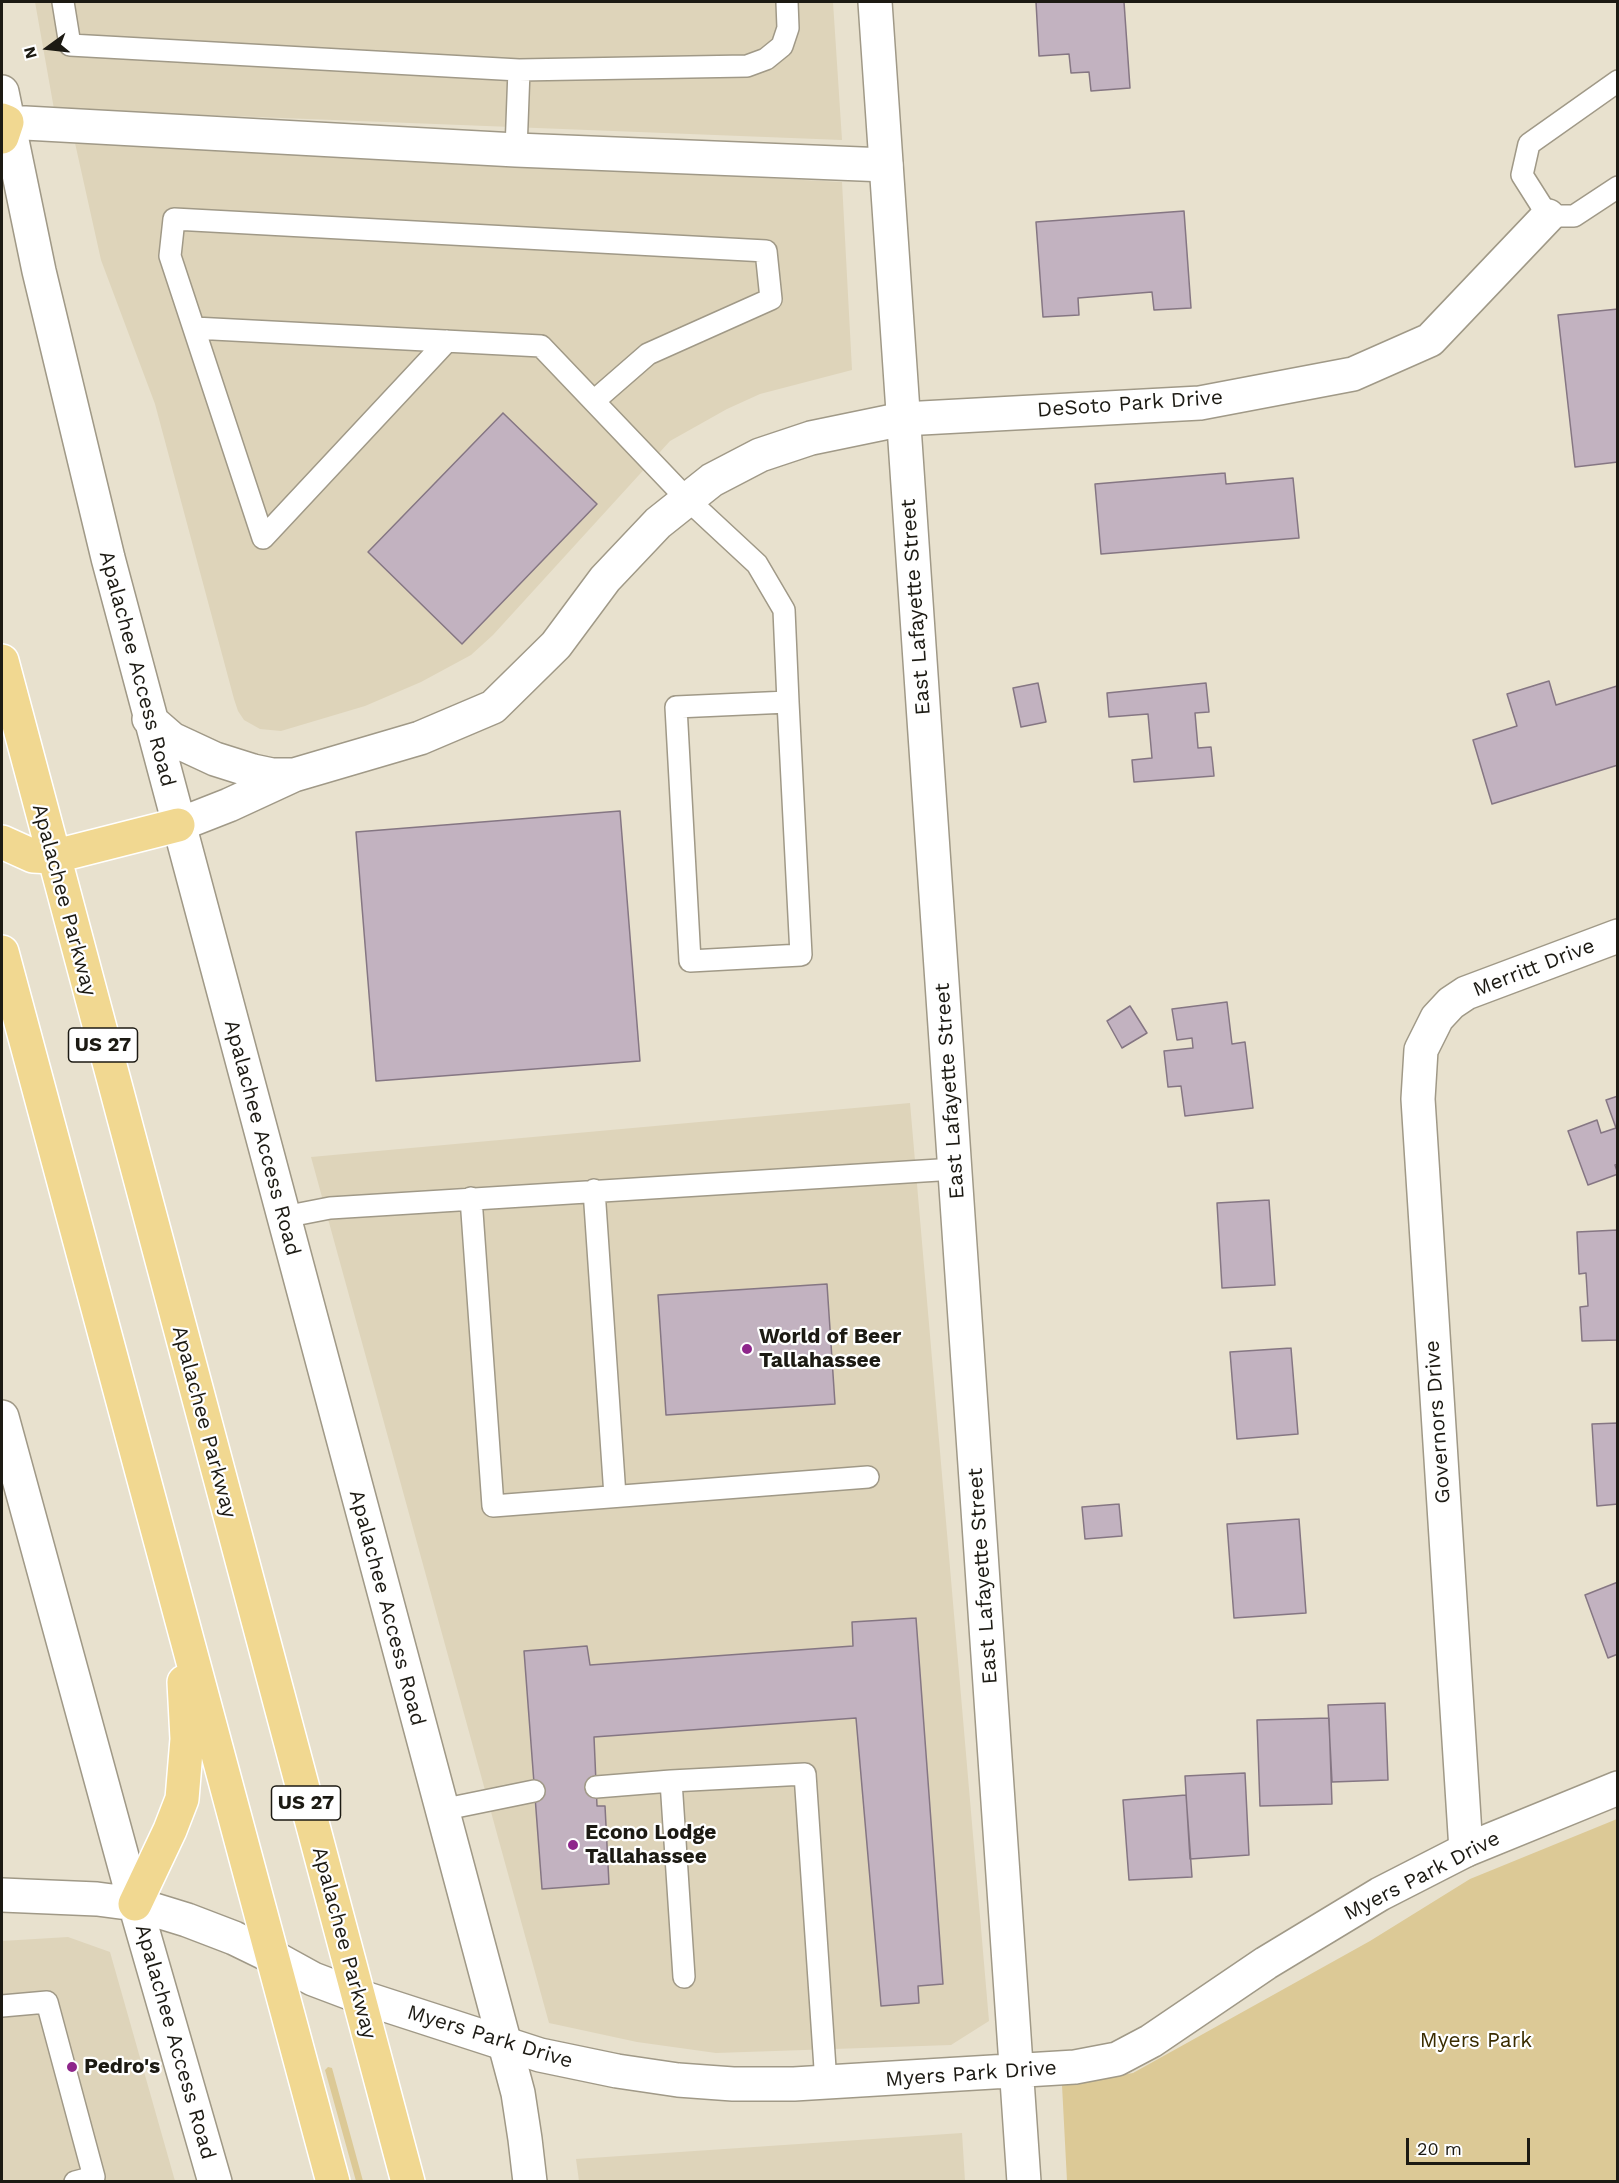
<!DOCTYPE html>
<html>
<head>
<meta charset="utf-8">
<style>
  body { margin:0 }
  #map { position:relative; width:1619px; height:2183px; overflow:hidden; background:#e8e1ce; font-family:"Work Sans",sans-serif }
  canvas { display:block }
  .frame { position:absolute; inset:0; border:3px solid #1c1a13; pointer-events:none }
  .north { position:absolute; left:18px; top:18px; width:60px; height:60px; -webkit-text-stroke:4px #fff; paint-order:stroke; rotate:255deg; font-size:16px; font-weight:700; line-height:24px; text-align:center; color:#1c1a13 }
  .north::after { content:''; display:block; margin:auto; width:21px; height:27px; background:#1c1a13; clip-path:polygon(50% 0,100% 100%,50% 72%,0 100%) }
  .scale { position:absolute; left:1406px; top:2138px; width:124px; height:27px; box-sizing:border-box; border:3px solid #1c1a13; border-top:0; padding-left:8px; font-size:18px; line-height:21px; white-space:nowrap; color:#1c1a13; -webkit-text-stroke:4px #fff; paint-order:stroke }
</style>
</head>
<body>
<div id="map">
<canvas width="1619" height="2183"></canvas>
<div class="frame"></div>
<div class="north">N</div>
<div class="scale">20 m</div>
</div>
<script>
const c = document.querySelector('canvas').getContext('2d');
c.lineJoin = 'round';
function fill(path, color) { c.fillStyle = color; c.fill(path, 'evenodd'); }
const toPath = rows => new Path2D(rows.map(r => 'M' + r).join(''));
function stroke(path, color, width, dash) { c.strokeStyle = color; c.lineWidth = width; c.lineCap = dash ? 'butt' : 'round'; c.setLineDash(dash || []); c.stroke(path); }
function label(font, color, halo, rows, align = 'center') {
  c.font = font + ' "Work Sans",sans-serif'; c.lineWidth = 4.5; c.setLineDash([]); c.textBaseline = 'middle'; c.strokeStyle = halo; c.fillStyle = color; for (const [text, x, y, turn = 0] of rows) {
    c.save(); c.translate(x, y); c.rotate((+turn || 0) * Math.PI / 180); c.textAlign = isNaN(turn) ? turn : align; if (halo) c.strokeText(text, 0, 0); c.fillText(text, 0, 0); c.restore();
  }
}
fill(toPath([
  [35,2,833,2,842,140,54,109],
  [75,143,842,182,852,370,760,394,727,409,670,441,493,635,471,655,421,682,365,706,281,731,260,729,244,720,238,711,234,699,155,404,101,260],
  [910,1103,989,2021,951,2045,716,2053,637,2042,549,2023,311,1157],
  [68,1937,110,1952,175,2181,2,2182,2,1941],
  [962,2133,965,2181,579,2181,576,2159]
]), '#ded4ba');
fill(toPath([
  [1617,1819,1617,2181,1067,2181,1062,2085,1133,2073,1370,1941,1470,1879],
  [328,2067,332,2068,363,2181,356,2181,325,2070]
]), '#dcc996');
const building = toPath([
  [1036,2,1124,2,1130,88,1091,91,1089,72,1071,73,1069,54,1039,56,1036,2],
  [1184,211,1191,308,1154,310,1152,292,1078,298,1079,315,1043,317,1036,222,1184,211],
  [1618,309,1618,462,1575,467,1558,315,1618,309],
  [503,413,597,504,462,644,368,552,503,413],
  [1225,473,1226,484,1293,478,1299,538,1101,554,1095,484,1225,473],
  [1549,681,1556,705,1617,686,1618,765,1492,804,1473,740,1517,726,1507,694,1549,681],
  [1038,683,1046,722,1021,727,1013,688,1038,683],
  [1206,683,1209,712,1195,713,1198,748,1211,747,1214,776,1134,782,1132,760,1152,758,1148,714,1109,717,1107,693,1206,683],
  [620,811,640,1061,376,1081,356,832,620,811],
  [1227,1002,1232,1044,1245,1042,1253,1108,1185,1116,1181,1086,1168,1087,1164,1051,1193,1048,1192,1038,1177,1040,1172,1009,1227,1002],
  [1130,1006,1147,1033,1122,1048,1107,1021,1130,1006],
  [1618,1096,1618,1164,1615,1165,1618,1174,1588,1185,1568,1131,1597,1120,1601,1133,1616,1128,1606,1100,1618,1096],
  [1269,1200,1275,1285,1222,1288,1217,1203,1269,1200],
  [1618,1230,1618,1340,1582,1341,1580,1307,1588,1306,1586,1273,1579,1274,1577,1232,1618,1230],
  [827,1284,835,1404,666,1415,658,1295,827,1284],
  [1291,1348,1298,1434,1237,1439,1230,1352,1291,1348],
  [1618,1423,1618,1504,1597,1506,1592,1424,1618,1423],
  [1119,1504,1122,1536,1085,1539,1082,1507,1119,1504],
  [1299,1519,1306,1613,1234,1618,1227,1524,1299,1519],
  [1618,1582,1618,1654,1608,1658,1585,1595,1618,1582],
  [916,1618,943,1984,918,1986,919,2003,881,2006,856,1718,594,1737,597,1806,605,1806,609,1884,542,1889,524,1651,587,1646,590,1665,853,1646,852,1622,916,1618],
  [1385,1703,1388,1780,1332,1782,1328,1705,1385,1703],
  [1329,1718,1332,1804,1260,1806,1257,1720,1329,1718],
  [1245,1773,1249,1855,1190,1859,1185,1776,1245,1773],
  [1186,1795,1192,1877,1129,1880,1123,1800,1186,1795]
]);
fill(building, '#c2b2c0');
stroke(building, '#857683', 1.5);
const service = toPath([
  [63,2,70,45,519,70,747,66,766,59,782,46,788,28,787,2],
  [1618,81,1529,144,1522,175,1548,216,1574,216,1618,187],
  [516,150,519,70],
  [194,328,541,346,687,499,757,564,784,610,788,702,676,707,690,961,801,955,788,702],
  [447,341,263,538,170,256,174,219,766,251,771,299,648,354,594,401],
  [594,1190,615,1496],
  [471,1198,493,1506,868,1477],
  [284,1217,330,1208,955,1169],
  [596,1787,671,1781],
  [441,1810,534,1791],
  [684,1977,671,1781,805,1774,826,2083],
  [2,2006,47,2002,94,2177,75,2182]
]);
const minor = toPath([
  [2,92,39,271,108,558,518,2093,525,2139,530,2182],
  [7,122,516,150,886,165],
  [149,719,172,739,215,759,253,771,272,775,292,775],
  [178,825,229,805,294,775,420,738,493,707,556,645,605,579,658,523,712,480,760,455,811,438,903,419,1200,403,1353,374,1430,340,1548,216],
  [2,1417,135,1904,215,2182],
  [1466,1850,1418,1099,1421,1050,1437,1018,1451,1003,1466,993,1618,936],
  [2,1895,97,1899,135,1904,187,1920,234,1938,273,1957]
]);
const tertiary = toPath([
  [875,2,1024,2182],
  [273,1957,313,1979,358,1996,540,2055,617,2071,678,2080,733,2084,794,2084,1075,2067,1117,2059,1151,2041,1266,1963,1380,1894,1466,1850,1618,1788]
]);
const primary = toPath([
  [2,120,7,122,2,137],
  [2,661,408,2182],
  [2,842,33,856,52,857,178,825],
  [2,952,333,2182],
  [135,1904,170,1830,182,1799,187,1739,184,1682]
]);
stroke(service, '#a09987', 24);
stroke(minor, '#a09987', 36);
stroke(tertiary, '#a09987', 36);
stroke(primary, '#fff', 36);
stroke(service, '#fff', 21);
stroke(minor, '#fff', 33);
stroke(tertiary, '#fff', 33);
stroke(primary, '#f1d891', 33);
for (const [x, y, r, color] of [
  [747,1349,6,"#8e268b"],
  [573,1845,6,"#8e268b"],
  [72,2067,6,"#8e268b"]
]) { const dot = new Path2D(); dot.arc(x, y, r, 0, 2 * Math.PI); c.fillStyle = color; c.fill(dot); stroke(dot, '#fff', 2); }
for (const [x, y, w] of [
  [103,1045,69],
  [306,1803,69]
]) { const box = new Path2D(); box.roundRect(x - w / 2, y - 17, w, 34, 4.5); c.fillStyle = '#fff'; c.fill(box); stroke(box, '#1c1a13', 1.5); }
label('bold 20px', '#1c1a13', null, [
  ["US 27",103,1045],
  ["US 27",306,1803]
]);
label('21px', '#1c1a13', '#fff', [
  ["DeSoto Park Drive",1130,404,-4],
  ["East Lafayette Street",916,607,-94],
  ["Apalachee Access Road",137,669,75],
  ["Apalachee Parkway",64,900,75],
  ["Merritt Drive",1534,968,-21],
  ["East Lafayette Street",950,1091,-94],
  ["Apalachee Access Road",262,1138,75],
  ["Apalachee Parkway",204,1422,75],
  ["Governors Drive",1438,1422,-94],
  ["East Lafayette Street",983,1576,-94],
  ["Apalachee Access Road",387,1608,75],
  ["Myers Park Drive",1422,1876,-27],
  ["Apalachee Parkway",344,1943,75],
  ["Myers Park Drive",490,2037,17],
  ["Apalachee Access Road",175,2042,74],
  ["Myers Park Drive",971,2074,-4]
]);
label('bold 21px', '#1c1a13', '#fff', [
  ["World of Beer",759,1337],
  ["Tallahassee",759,1361],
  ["Econo Lodge",585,1833],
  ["Tallahassee",585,1857],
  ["Pedro's",84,2067]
], 'left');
label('21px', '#3a2c00', '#fff', [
  ["Myers Park",1476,2041]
]);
</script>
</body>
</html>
